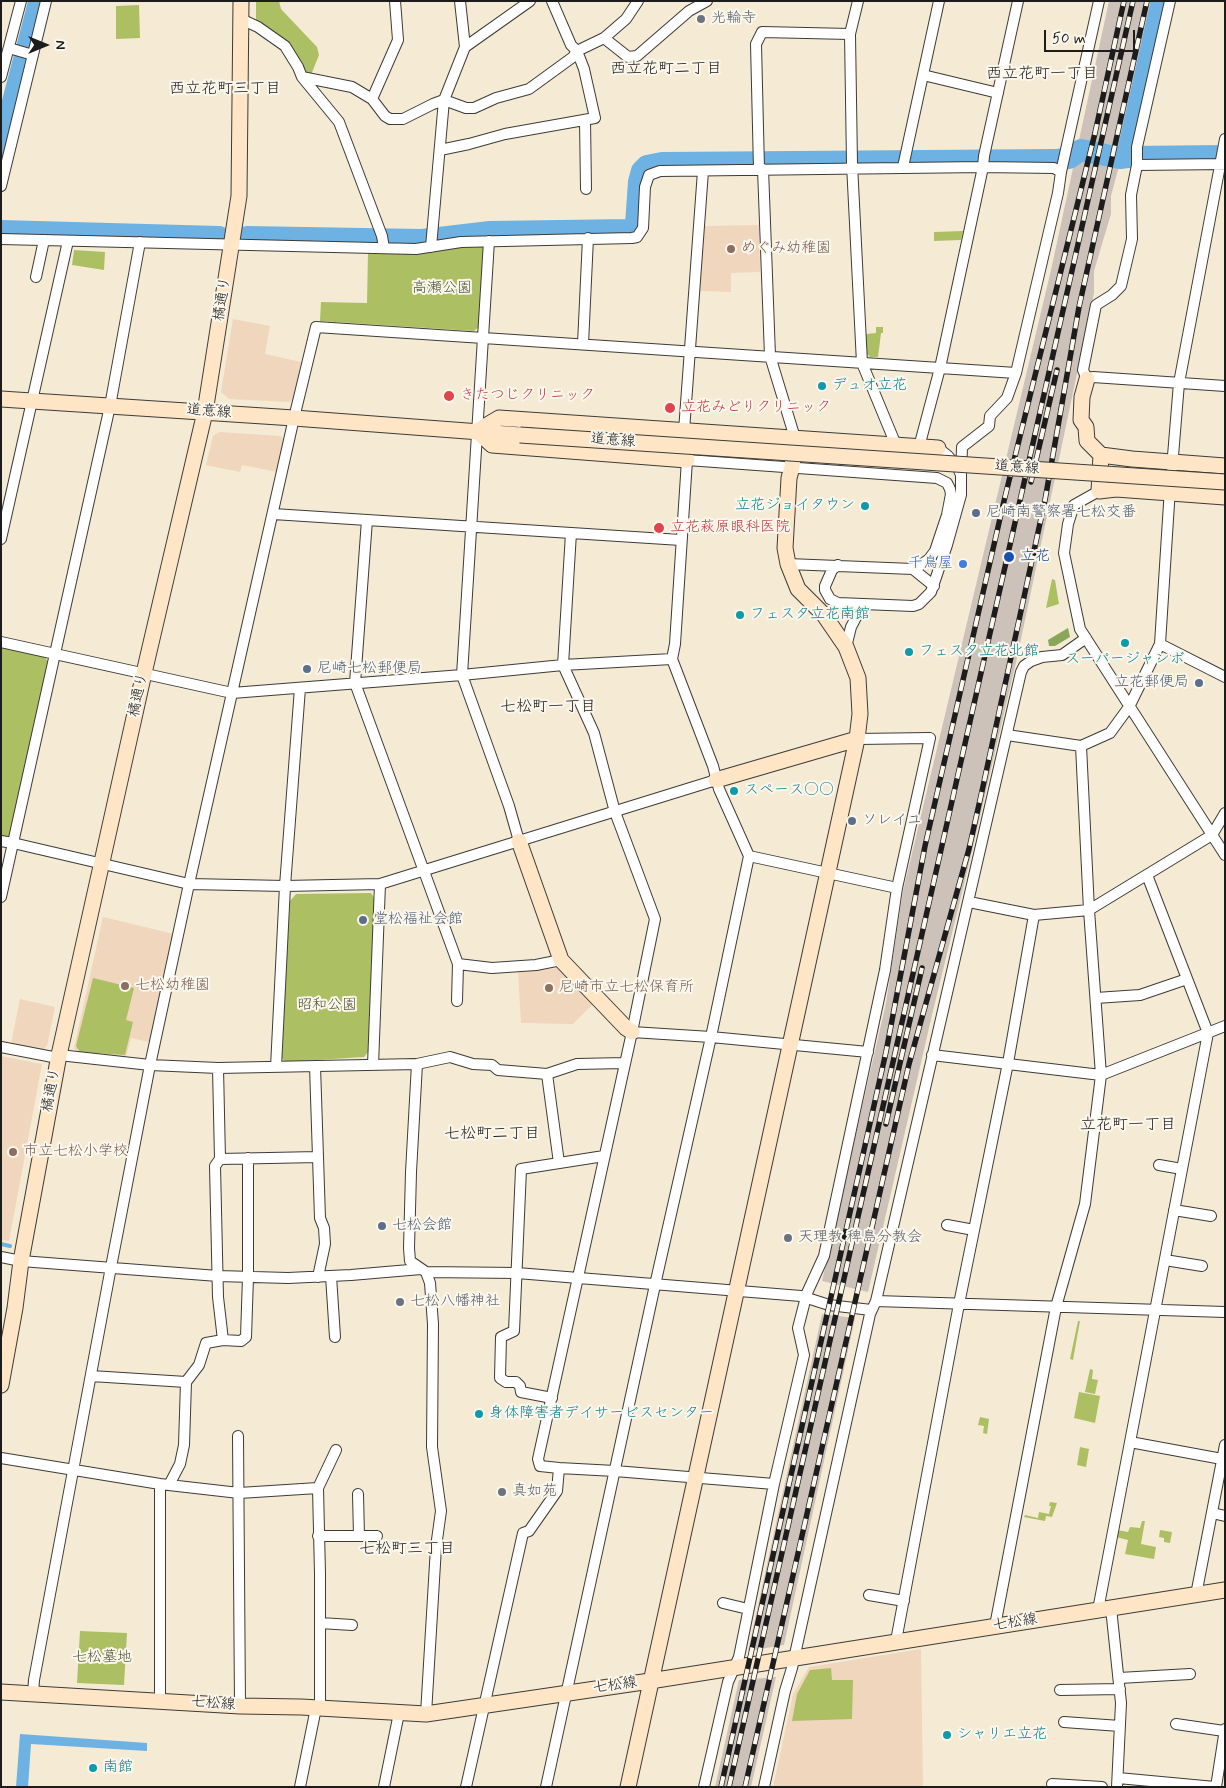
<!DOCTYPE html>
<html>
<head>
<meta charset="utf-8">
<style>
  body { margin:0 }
  #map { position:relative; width:1226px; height:1788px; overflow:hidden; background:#f5ebd5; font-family:Mynerve,sans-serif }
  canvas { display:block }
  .frame { position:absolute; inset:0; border:2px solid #1c1c1c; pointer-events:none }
  .north { position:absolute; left:20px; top:20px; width:50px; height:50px; -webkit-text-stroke:4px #fbf7ec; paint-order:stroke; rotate:90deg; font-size:14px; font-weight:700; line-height:20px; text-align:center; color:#1c1c1c }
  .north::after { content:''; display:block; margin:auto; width:18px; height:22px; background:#1c1c1c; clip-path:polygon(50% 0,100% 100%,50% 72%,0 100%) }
  .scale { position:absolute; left:1044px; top:30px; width:91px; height:22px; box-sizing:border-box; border:2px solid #1c1c1c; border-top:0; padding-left:6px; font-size:15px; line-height:18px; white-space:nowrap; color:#1c1c1c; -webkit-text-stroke:4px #fbf7ec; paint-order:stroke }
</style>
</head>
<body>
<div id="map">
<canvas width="1226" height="1788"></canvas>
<div class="frame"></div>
<div class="north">N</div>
<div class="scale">50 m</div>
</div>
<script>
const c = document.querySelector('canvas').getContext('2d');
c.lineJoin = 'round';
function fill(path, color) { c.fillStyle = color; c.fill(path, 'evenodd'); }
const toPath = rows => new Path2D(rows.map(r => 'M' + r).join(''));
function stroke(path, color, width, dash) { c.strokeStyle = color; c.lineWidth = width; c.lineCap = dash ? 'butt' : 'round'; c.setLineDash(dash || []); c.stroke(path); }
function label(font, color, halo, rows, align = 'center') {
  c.font = font + ' Mynerve,"Klee One",sans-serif'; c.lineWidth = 4; c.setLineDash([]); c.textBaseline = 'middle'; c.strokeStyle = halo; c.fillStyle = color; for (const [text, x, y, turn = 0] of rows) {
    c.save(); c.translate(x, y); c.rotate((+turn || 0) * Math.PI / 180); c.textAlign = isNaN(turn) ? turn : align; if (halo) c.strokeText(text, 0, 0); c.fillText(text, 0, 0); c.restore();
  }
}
fill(toPath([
  [759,225,760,272,731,273,731,292,700,291,704,226],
  [233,319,270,326,265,354,301,362,293,399,289,402,229,399,221,392],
  [219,432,280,436,284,439,277,472,242,465,240,472,206,465,213,436],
  [103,917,174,934,149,1042,131,1038,126,1057,77,1053,74,1048],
  [559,968,593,1004,573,1024,521,1023,518,972],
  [20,999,55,1007,47,1046,42,1050,11,1044],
  [1,1056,42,1064,9,1241,1,1240],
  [921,1649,923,1787,773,1787,793,1694,809,1667]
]), '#efd6bc');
fill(toPath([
  [1109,1,1160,1,1125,155,1119,160,1119,166,1111,196,1111,214,1094,271,1094,293,1017,658,968,868,932,1015,868,1292,822,1281,886,1003,903,891,1051,270],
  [822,1314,855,1318,784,1645,748,1651],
  [776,1677,751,1787,715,1787,739,1680]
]), '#cdc2b9');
fill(toPath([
  [256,1,279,1,281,9,317,47,319,55,311,75,303,73,256,21],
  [139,5,140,38,116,39,116,6],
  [963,231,961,240,934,241,934,232],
  [482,245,485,248,479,327,474,331,320,321,321,302,367,303,368,251],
  [74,250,105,252,104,270,72,265],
  [876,327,883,327,883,333,881,333,878,357,870,357,866,353,866,334,876,333],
  [1052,579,1055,580,1059,604,1046,608],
  [1,647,45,657,48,662,11,834,7,837,1,836],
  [371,893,375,899,369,1051,364,1057,285,1062,281,1057,290,901,296,894],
  [93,978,134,988,126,1020,133,1022,125,1055,80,1052,76,1046],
  [1078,1321,1080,1321,1073,1360,1070,1359],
  [1090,1369,1093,1370,1092,1379,1098,1380,1095,1394,1085,1392],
  [1079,1392,1100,1396,1095,1423,1074,1418],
  [980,1417,989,1419,987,1434,983,1433,984,1426,978,1425],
  [1080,1447,1089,1449,1086,1467,1077,1465],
  [1050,1502,1057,1503,1052,1517,1046,1516,1045,1521,1024,1517,1025,1515,1038,1518,1039,1512,1049,1514,1051,1506,1049,1506],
  [1142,1521,1145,1521,1141,1544,1156,1547,1154,1559,1125,1554,1128,1540,1116,1537,1117,1530,1128,1532,1130,1527,1140,1528],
  [1160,1530,1172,1532,1170,1543,1164,1542,1164,1538,1159,1537],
  [80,1631,127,1633,124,1685,77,1683],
  [831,1668,832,1680,853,1680,852,1719,792,1721,797,1694,810,1670]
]), '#adbf63');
fill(toPath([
  [1068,628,1070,637,1055,646,1049,646,1048,640]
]), '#8aa659');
fill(toPath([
  [28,1,42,1,1,163,1,104],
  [20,1734,147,1743,147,1751,31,1744,28,1787,16,1787]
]), '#6db2e3');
stroke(toPath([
  [1,1244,10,1246]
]), '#6db2e3', 4);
stroke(toPath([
  [1127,157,1225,156],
  [1,231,219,237],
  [247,237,422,240,490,232,630,230,636,225,639,182,642,171,647,166,662,163,1056,160,1069,158,1081,150,1120,158,1127,157,1162,1]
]), '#6db2e3', 22);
const street = toPath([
  [460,1,465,47],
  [858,1,850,34,852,164,862,363,896,445,896,450],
  [1170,1,1137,147,1137,165,1131,195,1132,239,1121,286,1112,295,1096,305,1083,370,1087,379,1093,377,1225,386],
  [241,19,258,27,285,46,298,67,302,77,339,122,382,236,384,248],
  [604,38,628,57,637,56,689,11,707,1],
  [9,48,33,55],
  [923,75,998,93],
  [1,77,21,1],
  [302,77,352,87,372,99,385,116,390,119,403,119,433,104,444,100,466,108,474,108,496,98,529,89,573,57,577,51,604,38,626,19,638,1],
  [372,99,398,40,395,1],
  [585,120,586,189],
  [440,150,469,144,505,134,595,118,584,69,577,51,571,45,552,1],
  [1137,165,1225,164],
  [903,167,939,1],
  [759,169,756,44,762,32,850,34],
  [763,169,770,356,795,438],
  [1061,172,1099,1],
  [1,186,46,1],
  [1,239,416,249,461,242,632,238,637,237,643,228,645,187,649,175,660,171,983,167,1054,168,1061,172,1058,193,1016,373,1007,398,990,416,989,426,962,447,961,475],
  [489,241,462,675,509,806,519,841],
  [431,247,444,100,465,47,530,1],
  [36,277,44,240],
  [583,344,588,238],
  [684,431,703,171],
  [919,447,940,368,983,167,984,156,1018,1],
  [1172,468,1179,383,1225,139],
  [1099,491,1074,505,1068,524,1064,553,1080,629,1225,855],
  [273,514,681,540],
  [367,520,355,683,458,964,492,968,536,965,561,960],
  [1,539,68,241],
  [838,565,832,570,825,586,825,590,830,599,838,603,913,606,919,604,931,592,947,545,961,495,961,475,958,468,948,456,938,448],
  [913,569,934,586],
  [1,642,232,693,462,675,563,665,672,659],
  [1160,644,1225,677],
  [846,647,851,627,863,604],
  [1007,735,1081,746,1110,733,1129,707,1160,644,1170,488],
  [1,841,13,843,189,884,285,886,380,884,716,780],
  [749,856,897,888],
  [1,897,110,406,140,242],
  [969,902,1034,915,1089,910,1212,835,1225,813],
  [1096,998,1140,995,1187,979],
  [457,1001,458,964],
  [632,1032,711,1037,868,1052],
  [1,1047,58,1058],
  [59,1055,150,1065,218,1068,417,1064,411,1172,409,1248,410,1261,426,1272,430,1283,433,1324,432,1447,441,1511,436,1547,426,1714],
  [932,1055,1101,1075,1225,1026],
  [417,1064,450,1057,473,1064,492,1065,498,1070,547,1074,577,1064,625,1063],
  [373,1065,380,884],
  [315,1066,320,1218,324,1228,325,1244,318,1277],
  [276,1067,285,886,300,688],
  [218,1068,220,1159],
  [547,1074,559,1163],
  [1159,1165,1182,1169],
  [1174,1210,1211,1216],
  [947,1225,974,1230],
  [1,1257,21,1261,218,1276,288,1278,351,1275,421,1269],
  [1165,1260,1202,1266],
  [426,1272,517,1273,801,1296,829,1305,871,1310],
  [331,1276,335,1337],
  [876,1301,1225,1312],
  [223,1340,218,1297,215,1166,220,1159,318,1157],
  [91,1376,186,1382],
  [552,1398,521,1392,520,1386,516,1382,506,1382,500,1378,501,1337,514,1331,521,1169,604,1156],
  [238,1436,240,1706],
  [1130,1442,1222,1459],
  [1,1458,160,1484,239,1493,318,1488],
  [559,1468,615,1471,774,1484],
  [160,1484,160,1701],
  [169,1485,180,1464,184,1445,186,1382,199,1365,206,1343,223,1340,241,1341,246,1337,248,1277,248,1158],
  [358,1494,359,1536],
  [1212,1513,1225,1516],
  [318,1536,377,1536],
  [869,1595,904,1601],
  [1196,1595,1225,1445],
  [723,1603,748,1609],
  [1111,1608,1121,1703,1117,1787],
  [1098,1610,1208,1033,1147,875],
  [320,1623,352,1625],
  [995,1626,1056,1307,1085,1204,1101,1075,1089,910,1081,746],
  [896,1641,959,1304,1008,1063,1034,915],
  [1119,1678,1190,1674],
  [1060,1690,1120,1689],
  [33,1694,34,1680,111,1267,150,1065,189,884,294,418,316,327,1016,373],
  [320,1708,320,1574,318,1488,336,1450],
  [1064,1722,1120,1726],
  [1176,1724,1224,1731],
  [1118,1778,1215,1787],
  [1052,1784,1102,1787],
  [300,1787,316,1708],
  [384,1787,399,1713],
  [466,1787,523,1533,529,1531,557,1491,559,1468,540,1466,538,1459,632,1032,655,919,615,812,594,733,563,665,571,533],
  [546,1787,655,1285,711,1037,749,856,719,789,713,766,672,659,675,644,687,460,937,478,947,483,950,489,951,494,947,515,935,551,929,559,918,567,913,569,788,564],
  [704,1787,728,1682,739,1657,774,1484,804,1355,798,1328,807,1293,824,1256,885,970,897,888,930,738,857,739],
  [764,1787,785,1691,792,1668,870,1314,876,1301,1021,672,1024,666,1031,661,1042,657,1062,655,1086,638],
  [1216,1787,1225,1729]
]);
const secondary = toPath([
  [1087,379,1082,397,1081,420,1086,427,1087,441,1101,455,1099,491,1116,489,1225,497],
  [1,399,294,418,520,435],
  [477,431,499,418,938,448],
  [477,431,492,445,687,460],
  [1101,455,1132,459,1225,466],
  [716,780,857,739],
  [519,841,561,960,626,1028,632,1032],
  [1,1385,15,1308,21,1261,59,1055,144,673,205,412,239,196,241,1],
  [1,1692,240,1706,301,1707,426,1714,650,1681,1225,1590],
  [628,1787,857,739,860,714,858,678,846,647,824,615,798,589,788,564,785,548,789,478,792,467,795,438]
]);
stroke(street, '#3d3b38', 12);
stroke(secondary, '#3d3b38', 17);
stroke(street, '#fff', 10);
stroke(secondary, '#fde5c5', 15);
const rail = toPath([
  [1031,482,1057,370],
  [886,1124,922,968],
  [721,1787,886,1052,925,846,1004,501,1095,133,1124,1],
  [729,1787,1133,1],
  [745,1787,909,1064,969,849,982,791,1045,500,1079,307,1147,1]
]);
stroke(rail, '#1c1c1c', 5.5);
stroke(rail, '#fbf7ec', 4, [11]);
const secondaryBridge = toPath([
  [520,435,1225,482]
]);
stroke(secondaryBridge, '#3d3b38', 17, []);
stroke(secondaryBridge, '#fde5c5', 15);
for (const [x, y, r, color] of [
  [701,19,5,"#6b7280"],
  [731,249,5,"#8d6e63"],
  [822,386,5,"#0f9aa8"],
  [449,396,6,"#e0444e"],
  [670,408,6,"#e0444e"],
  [865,506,5,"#0f9aa8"],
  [976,513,5,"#5c6f8a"],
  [659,528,6,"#e0444e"],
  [1009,557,6,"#1a4fb4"],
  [963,564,5,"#3f7fe0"],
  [740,615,5,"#0f9aa8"],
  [1125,643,5,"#0f9aa8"],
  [909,652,5,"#0f9aa8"],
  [307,669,5,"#5c6f8a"],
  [1199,683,5,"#5c6f8a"],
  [734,791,5,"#0f9aa8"],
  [852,821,5,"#5c6f8a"],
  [363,920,5,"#5c6f8a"],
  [125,986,5,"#8d6e63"],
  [549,988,5,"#8d6e63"],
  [13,1152,5,"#8d6e63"],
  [382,1226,5,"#5c6f8a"],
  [788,1238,5,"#6b7280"],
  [400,1302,5,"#6b7280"],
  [479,1414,5,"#0f9aa8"],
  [502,1492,5,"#6b7280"],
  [947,1735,5,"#0f9aa8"],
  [93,1768,5,"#0f9aa8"]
]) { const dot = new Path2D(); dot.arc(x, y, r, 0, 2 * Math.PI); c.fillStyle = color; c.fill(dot); stroke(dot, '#fbf7ec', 2); }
label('15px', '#5b616d', '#fbf7ec', [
  ["光輪寺",711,19],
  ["天理教 稗島分教会",798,1238],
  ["七松八幡神社",410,1302],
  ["真如苑",512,1492]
], 'left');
label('15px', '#785e54', '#fbf7ec', [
  ["めぐみ幼稚園",741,249],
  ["七松幼稚園",135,986],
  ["尼崎市立七松保育所",559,988],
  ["市立七松小学校",23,1152]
], 'left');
label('15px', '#4f5535', '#fbf7ec', [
  ["高瀬公園",442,289],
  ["昭和公園",327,1006],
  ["七松墓地",102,1658]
]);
label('15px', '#1c1c1c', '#fbf7ec', [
  ["橘通り",223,299,-81],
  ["道意線",209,412,4],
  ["道意線",613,441,4],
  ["道意線",1017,468,4],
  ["橘通り",139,695,-78],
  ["橘通り",52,1090,-79],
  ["七松線",1015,1623,-9],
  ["七松線",615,1686,-8],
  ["七松線",213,1704,4]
]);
label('15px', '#0d838f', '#fbf7ec', [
  ["デュオ立花",832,386],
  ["立花ジョイタウン",855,506,"right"],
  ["フェスタ立花南館",750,615],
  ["フェスタ立花北館",919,652],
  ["スーパージャンボ",1125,660,"center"],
  ["スペース○○",744,791],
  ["身体障害者デイサービスセンター",489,1414],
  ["シャリエ立花",957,1735],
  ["南館",103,1768]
], 'left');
label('15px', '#be3a42', '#fbf7ec', [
  ["きたつじクリニック",460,396],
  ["立花みどりクリニック",681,408],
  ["立花萩原眼科医院",670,528]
], 'left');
label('15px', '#4e5e75', '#fbf7ec', [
  ["尼崎南警察署七松交番",986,513],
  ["尼崎七松郵便局",317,669],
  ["立花郵便局",1189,683,"right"],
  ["ソレイユ",862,821],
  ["堂松福祉会館",373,920],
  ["七松会館",392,1226]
], 'left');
label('15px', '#164399', '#fbf7ec', [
  ["立花",1020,557]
], 'left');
label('15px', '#366cbe', '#fbf7ec', [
  ["千鳥屋",953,564]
], 'right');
label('16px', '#1c1c1c', '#fbf7ec', [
  ["西立花町二丁目",666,70],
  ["西立花町一丁目",1042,75],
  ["西立花町三丁目",225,90],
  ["七松町一丁目",548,708],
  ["立花町一丁目",1128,1126],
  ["七松町二丁目",492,1135],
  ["七松町三丁目",407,1550]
]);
</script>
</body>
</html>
